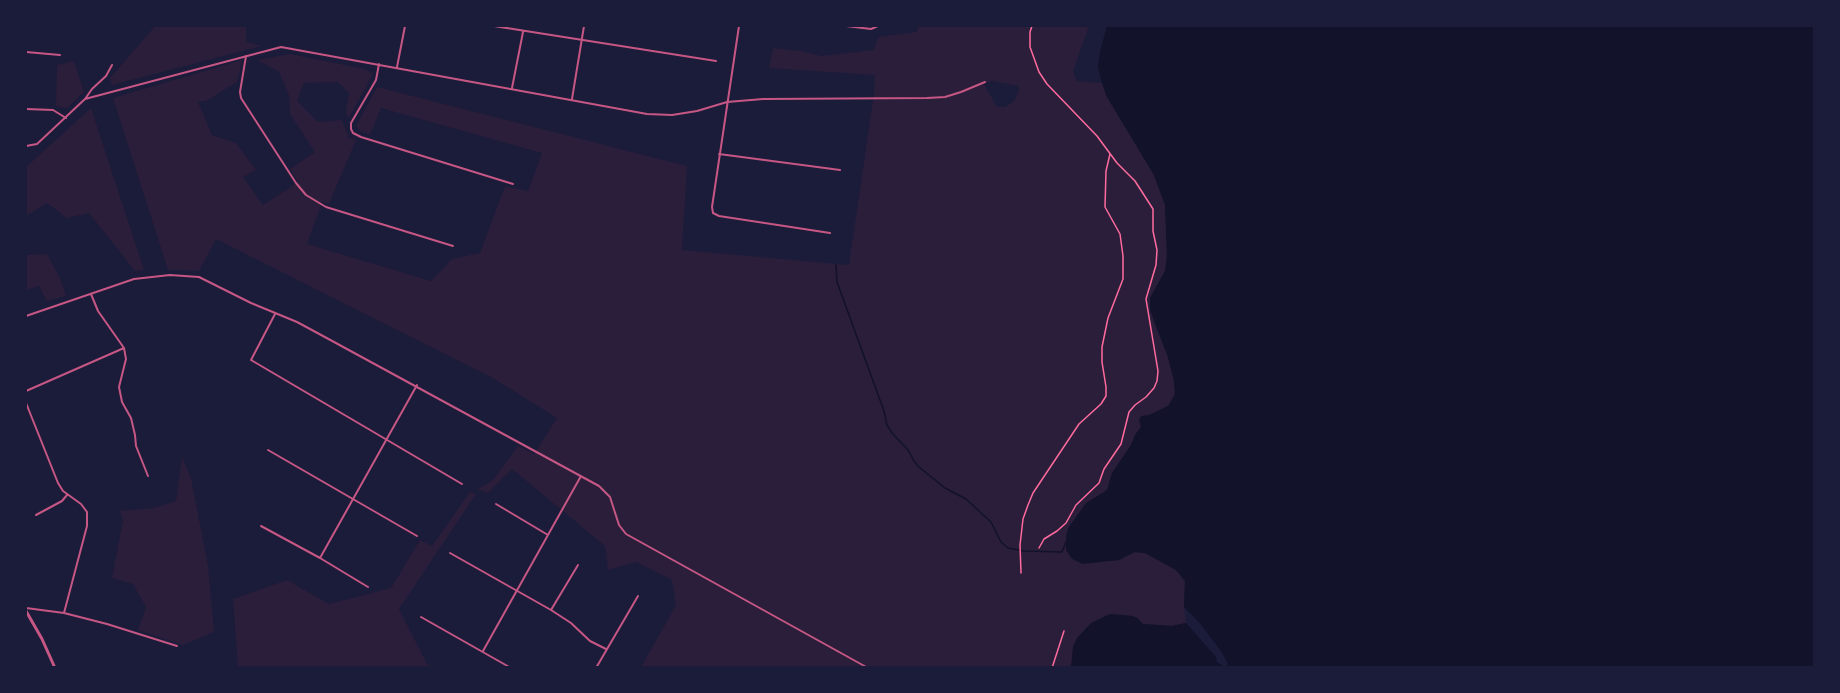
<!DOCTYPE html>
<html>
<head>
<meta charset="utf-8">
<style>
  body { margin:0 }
  #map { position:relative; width:1840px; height:693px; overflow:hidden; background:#1b1b3a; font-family:"Work Sans",sans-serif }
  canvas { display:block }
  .frame { position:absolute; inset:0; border:27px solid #1b1b3a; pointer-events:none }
</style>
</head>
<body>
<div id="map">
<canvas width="1840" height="693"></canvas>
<div class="frame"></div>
</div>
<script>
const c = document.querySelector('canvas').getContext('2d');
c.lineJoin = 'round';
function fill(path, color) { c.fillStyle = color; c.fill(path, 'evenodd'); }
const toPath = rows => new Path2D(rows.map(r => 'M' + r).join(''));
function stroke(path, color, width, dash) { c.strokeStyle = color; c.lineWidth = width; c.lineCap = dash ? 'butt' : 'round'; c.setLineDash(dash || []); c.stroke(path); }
fill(toPath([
  [155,26,246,26,246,42,262,46,112,85,110,78],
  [918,26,1089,26,1073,71,1077,81,1102,83,1107,97,1154,175,1165,205,1167,255,1165,272,1150,298,1154,322,1168,357,1174,381,1175,394,1169,406,1149,415,1135,435,1131,445,1112,473,1107,490,1077,516,1069,527,1066,536,1066,550,1109,561,1119,560,1135,552,1145,553,1176,570,1185,581,1184,607,1186,623,1172,626,1143,624,1137,618,1132,616,1110,614,1070,665,1071,667,641,667,676,605,672,580,636,562,608,570,605,546,512,469,488,493,478,489,493,480,518,446,534,454,557,418,491,377,216,239,199,271,168,270,113,98,242,60,237,82,206,101,198,102,212,135,236,143,256,170,243,177,263,205,298,182,290,169,315,152,290,114,289,95,279,72,257,60,290,54,365,69,373,74,349,118,346,113,349,93,338,82,304,83,297,101,318,122,342,120,349,138,356,140,329,204,322,202,307,244,431,281,452,259,480,253,505,186,528,191,542,153,381,108,370,135,360,131,356,126,377,87,687,166,682,250,849,265,874,93,875,75,769,68,773,48,801,51,821,56,874,50,878,37,917,32],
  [992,81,1019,86,1018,93,1014,101,1005,107,997,107,984,84],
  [74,61,84,92,67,108,56,106,57,65],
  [91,108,144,270,135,271,89,213,67,218,47,203,26,216,26,201,27,200,26,198,26,167],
  [47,254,60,278,66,296,47,301,39,286,26,290,26,255],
  [182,457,191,478,208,566,214,632,183,645,138,630,146,607,133,584,112,578,123,520,120,511,154,508,176,501],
  [470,492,476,494,399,609,427,664,433,667,238,667,233,599,287,580,329,604,391,588,420,540,432,546]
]), '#2a1e3b');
fill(toPath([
  [1107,26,1814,26,1814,667,1071,667,1073,647,1077,638,1091,623,1110,614,1132,616,1137,618,1143,624,1172,626,1186,623,1216,657,1217,662,1225,667,1228,664,1221,651,1198,621,1184,607,1185,581,1176,570,1145,553,1135,552,1119,560,1083,564,1072,559,1066,550,1066,536,1069,527,1086,503,1107,490,1112,473,1131,445,1135,435,1141,427,1139,420,1141,416,1149,415,1168,406,1175,394,1174,381,1168,357,1150,310,1150,298,1165,271,1167,255,1165,205,1154,175,1107,97,1102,83,1098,67,1100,52]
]), '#12122b');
stroke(toPath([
  [836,265,837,282,884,411,887,425,892,433,908,450,914,461,919,467,945,488,966,499,991,522,1001,542,1008,548,1024,551,1062,552,1066,542]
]), '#12122b', 1.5);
stroke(toPath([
  [1032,26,1030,32,1030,47,1039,72,1047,84,1097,136,1117,163,1135,181,1153,209,1153,231,1157,250,1156,265,1146,299,1158,371,1157,381,1154,388,1146,397,1135,405,1129,412,1121,444,1104,469,1099,483,1076,505,1066,523,1057,531,1044,539,1039,548],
  [1021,573,1020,545,1023,519,1028,505,1033,493,1079,424,1101,404,1106,396,1106,387,1102,362,1102,347,1108,318,1123,279,1123,256,1120,234,1105,207,1106,171,1110,154],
  [1052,668,1064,631]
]), '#ff6b9d', 1.5);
stroke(toPath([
  [494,26,716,61],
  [739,26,712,207,713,213,719,216,830,233],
  [846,26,871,29,878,26],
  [26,52,60,55],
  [246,56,240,92,241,98,296,183,306,195,326,207,453,246],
  [379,64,376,80,351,123,351,129,353,133,361,137,513,184],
  [397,67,405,26],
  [512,88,523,32],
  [85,99,92,89,106,76,112,65],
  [572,99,584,26],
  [26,109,53,110,66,118],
  [26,146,37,144,85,99,281,47,647,114,672,115,697,111,727,102,763,99,927,98,945,97,961,92,985,82],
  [719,154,840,170],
  [91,294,98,311,124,348,126,359,119,387,122,402,131,418,135,435,136,446,148,476],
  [275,314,251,360,462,484],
  [26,316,134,279,170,275,199,277,251,303,297,322,323,336,599,486,610,497,619,525,626,534,868,668],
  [26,391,124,348],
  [26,403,58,483,63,491,81,504,87,512,87,526,64,613],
  [268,450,417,536],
  [496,504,548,535],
  [36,515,62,501,67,495],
  [261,526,320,558,368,587],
  [450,553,551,610,571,623,590,641,606,649],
  [320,558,417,385],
  [26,608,64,613,107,624,177,646],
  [551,610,578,565],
  [421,617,511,668],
  [483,651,581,476],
  [596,668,638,596]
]), '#c65784', 2);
stroke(toPath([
  [26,611,42,639,55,668]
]), '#c65784', 3);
</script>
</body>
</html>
